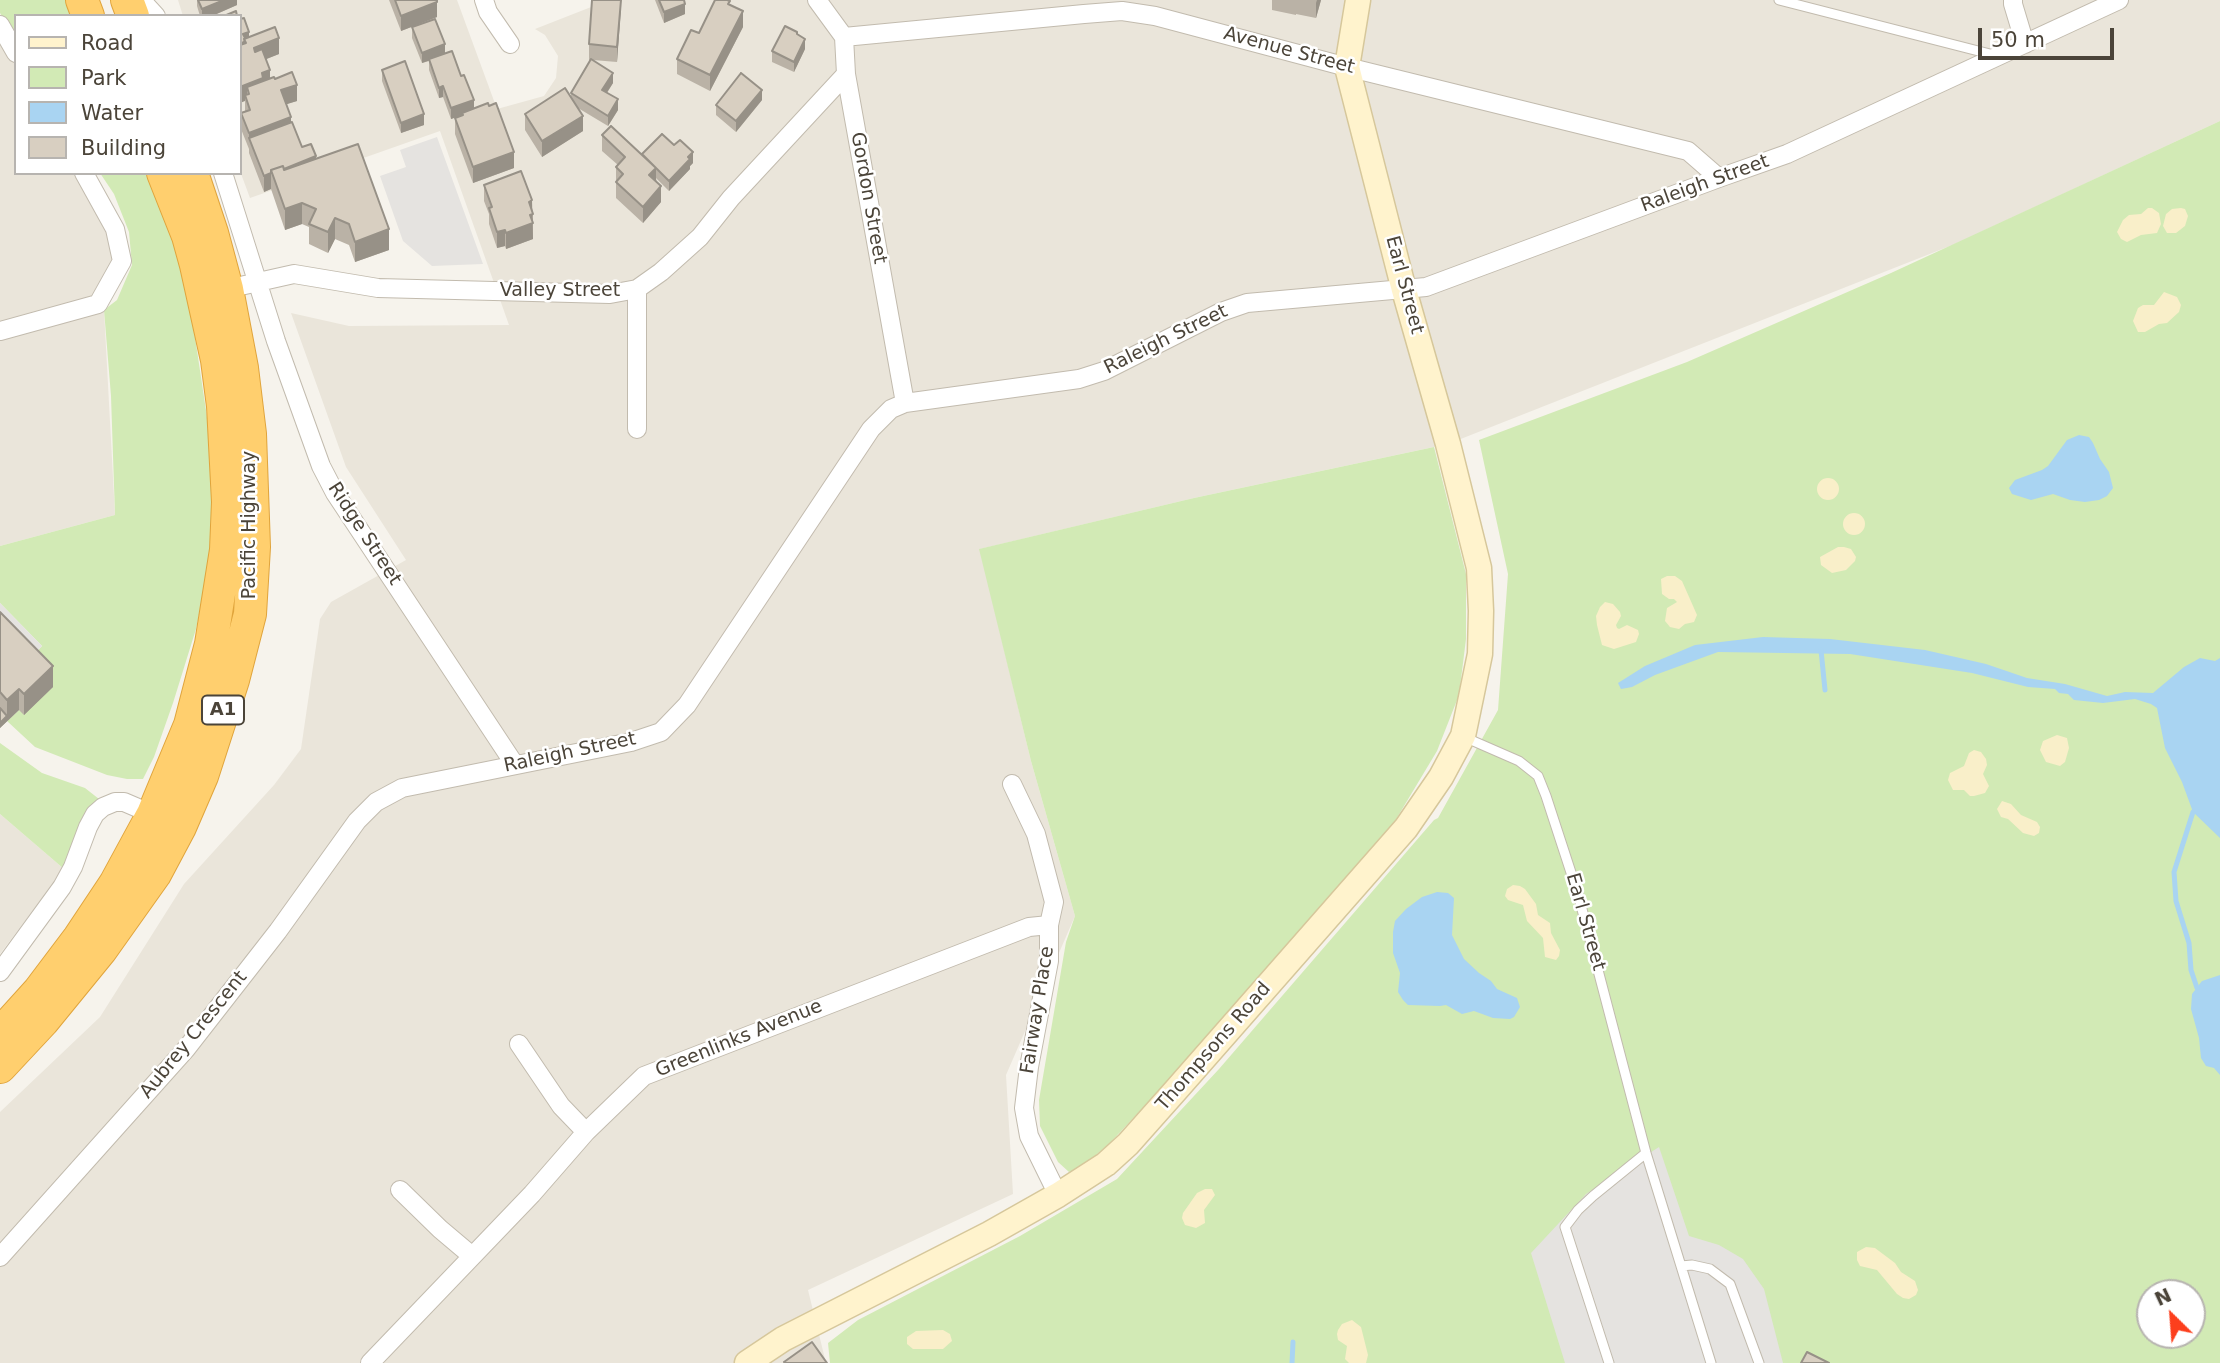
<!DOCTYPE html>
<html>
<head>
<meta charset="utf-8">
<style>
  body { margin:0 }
  #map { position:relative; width:2220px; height:1363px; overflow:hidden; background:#f6f3ec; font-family:"DejaVu Sans",sans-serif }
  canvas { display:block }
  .legend { position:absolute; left:14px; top:14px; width:228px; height:161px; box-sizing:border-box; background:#fff; border:2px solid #b7b4b0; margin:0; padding:9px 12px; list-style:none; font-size:21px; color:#4b4439 }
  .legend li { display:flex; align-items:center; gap:14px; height:35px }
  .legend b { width:35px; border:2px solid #b7b4b0 }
  .north { position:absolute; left:2136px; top:1279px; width:70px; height:70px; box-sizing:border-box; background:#fff; border:2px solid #b7b4b0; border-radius:50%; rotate:335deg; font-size:19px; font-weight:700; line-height:28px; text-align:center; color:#4b4439 }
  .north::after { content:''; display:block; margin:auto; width:24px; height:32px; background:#fc3f1d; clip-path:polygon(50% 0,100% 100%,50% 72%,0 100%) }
  .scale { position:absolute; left:1978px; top:28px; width:136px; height:32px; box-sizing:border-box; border:4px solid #4b4439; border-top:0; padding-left:9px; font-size:21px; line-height:24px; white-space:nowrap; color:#4b4439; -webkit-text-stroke:5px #fff; paint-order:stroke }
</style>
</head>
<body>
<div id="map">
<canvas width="2220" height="1363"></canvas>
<ul class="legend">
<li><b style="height:9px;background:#fff3cd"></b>Road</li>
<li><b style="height:19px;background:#d2eab5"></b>Park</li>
<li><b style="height:19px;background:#a9d4f2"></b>Water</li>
<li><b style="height:19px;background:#d8cfc1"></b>Building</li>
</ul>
<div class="north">N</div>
<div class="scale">50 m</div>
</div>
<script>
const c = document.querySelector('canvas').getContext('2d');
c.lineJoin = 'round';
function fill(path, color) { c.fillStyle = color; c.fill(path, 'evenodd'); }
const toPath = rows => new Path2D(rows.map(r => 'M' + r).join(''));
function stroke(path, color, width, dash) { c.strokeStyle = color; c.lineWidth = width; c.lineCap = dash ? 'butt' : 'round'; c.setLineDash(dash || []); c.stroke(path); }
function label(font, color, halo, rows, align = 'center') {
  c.font = font + ' "DejaVu Sans",sans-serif'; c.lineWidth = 5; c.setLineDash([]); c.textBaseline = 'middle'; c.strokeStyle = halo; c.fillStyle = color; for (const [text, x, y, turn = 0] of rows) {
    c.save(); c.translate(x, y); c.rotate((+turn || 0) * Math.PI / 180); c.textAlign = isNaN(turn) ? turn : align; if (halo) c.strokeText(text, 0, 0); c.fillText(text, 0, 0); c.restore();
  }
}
fill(toPath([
  [178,0,457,0,497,109,544,96,556,78,558,56,545,35,535,29,609,0,2220,0,2220,121,1955,244,1448,444,1194,498,980,549,1031,761,1075,916,1006,1075,1013,1194,808,1290,826,1363,0,1363,0,1112,100,1017,184,884,274,785,301,749,320,619,331,602,406,560,346,467,291,313,349,326,509,325,440,131,250,198,240,171,240,16,183,16],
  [0,25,16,53,16,173,84,173,122,261,104,310,115,515,0,546],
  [0,814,64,869,0,954]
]), '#eae5da');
fill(toPath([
  [0,0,68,0,74,16,16,16,16,40,0,13],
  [2220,121,2220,1363,830,1363,828,1343,858,1320,1020,1236,1117,1179,1219,1069,1434,820,1438,818,1498,710,1508,574,1479,440,1687,362,1891,273],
  [2150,1293,2192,1293,2192,1335,2150,1335],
  [100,173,147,173,174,229,193,324,207,417,216,534,196,629,173,703,154,757,143,779,127,779,107,775,35,747,7,721,19,710,28,661,42,646,0,603,0,546,115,515,111,396,104,310,117,300,132,265,129,232,114,194],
  [1434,447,1466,574,1466,639,1459,695,1437,751,1392,826,1166,1083,1110,1143,1081,1168,1069,1172,1058,1162,1040,1126,1039,1100,1066,942,1075,916,1031,761,979,549,1194,498],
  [0,743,42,773,85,788,99,799,90,807,80,826,64,869,0,814]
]), '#d2eab5');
fill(toPath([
  [2148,208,2152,208,2159,213,2161,224,2157,233,2141,235,2127,242,2121,239,2117,232,2123,220,2129,215,2141,214],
  [2181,208,2185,209,2188,216,2185,226,2176,233,2167,233,2163,226,2166,214,2172,209],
  [2164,292,2177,297,2181,305,2179,312,2167,323,2159,324,2145,332,2138,332,2133,321,2138,308,2143,305,2154,305],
  '1817 489a11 11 0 1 1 22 0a11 11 0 1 1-22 0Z',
  '1843 524a11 11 0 1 1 22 0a11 11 0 1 1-22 0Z',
  [1838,547,1844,547,1851,549,1856,557,1855,561,1846,570,1832,573,1821,565,1820,557],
  [1667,576,1675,576,1682,581,1697,615,1694,622,1685,624,1679,629,1670,627,1665,621,1667,608,1677,602,1674,599,1669,599,1662,594,1661,579],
  [1605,602,1613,604,1620,612,1621,616,1616,625,1617,628,1619,629,1627,625,1638,630,1639,634,1636,642,1614,649,1602,645,1597,625,1596,616,1600,607],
  [2057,735,2067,738,2069,748,2065,762,2060,766,2046,762,2040,750,2043,741],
  [1974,750,1981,752,1986,759,1987,765,1983,774,1989,786,1985,793,1974,796,1970,796,1964,790,1953,790,1948,780,1950,773,1964,766,1969,753],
  [2002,801,2011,804,2021,815,2037,822,2040,827,2039,833,2034,836,2023,833,2008,819,2001,817,1997,809],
  [1513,885,1520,886,1525,889,1536,904,1538,915,1550,923,1551,933,1560,950,1559,956,1556,960,1545,957,1543,938,1527,921,1523,905,1508,900,1505,896,1507,889],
  [1205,1189,1212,1189,1215,1195,1204,1210,1205,1223,1196,1228,1185,1225,1182,1218,1183,1213,1197,1193],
  [1866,1247,1875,1248,1895,1263,1901,1272,1915,1281,1918,1290,1916,1295,1909,1299,1903,1298,1897,1294,1877,1270,1860,1266,1857,1260,1857,1252],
  [1352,1320,1361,1327,1368,1355,1366,1363,1349,1363,1345,1359,1347,1346,1338,1340,1337,1334,1338,1330,1342,1324],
  [943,1330,950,1334,952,1341,943,1349,913,1349,907,1344,907,1337,916,1331]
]), '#f9efc9');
fill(toPath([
  [437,137,483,264,432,266,403,241,380,176,406,167,400,150],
  [0,603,42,646,28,661,0,632],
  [1659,1147,1689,1236,1719,1245,1743,1259,1764,1289,1783,1363,1565,1363,1531,1253,1586,1194]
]), '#e5e3e0');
fill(toPath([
  [2079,435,2089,437,2093,443,2100,459,2109,472,2113,488,2107,496,2099,500,2085,502,2070,500,2053,494,2031,500,2012,494,2009,488,2015,480,2042,470,2048,466,2067,440],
  [1763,637,1830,639,1925,650,1986,664,2027,678,2065,684,2107,696,2125,692,2153,693,2184,667,2200,658,2215,661,2220,658,2220,838,2193,812,2182,782,2165,748,2157,708,2151,704,2135,699,2103,703,2074,700,2068,694,2059,693,2055,689,2028,687,1972,673,1850,654,1718,652,1655,675,1632,687,1621,689,1618,683,1645,666,1695,645],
  [1437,892,1448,893,1454,898,1452,935,1464,959,1479,973,1491,981,1497,989,1517,998,1520,1007,1514,1017,1510,1019,1493,1018,1474,1011,1462,1014,1446,1005,1440,1006,1408,1005,1403,1000,1398,992,1400,973,1393,953,1393,932,1395,921,1406,909,1422,897],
  [2220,975,2220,1075,2214,1068,2206,1066,2201,1058,2199,1038,2191,1009,2192,994,2202,981]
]), '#a9d4f2');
stroke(toPath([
  [1821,650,1825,690],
  [2193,812,2174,872,2176,901,2189,943,2191,970,2197,988],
  [1292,1363,1293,1342]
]), '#a9d4f2', 5);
const lane = toPath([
  [1779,0,1994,55],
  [1464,737,1519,761,1538,776,1546,796,1578,894,1646,1153,1711,1363],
  [1681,1266,1692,1265,1710,1269,1730,1284,1759,1363],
  [1609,1363,1565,1227,1578,1210,1593,1196,1646,1153]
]);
const street = toPath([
  [137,0,144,3,156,16],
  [484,0,488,12,510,44],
  [817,0,844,37,846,74,905,403],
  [2013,0,2013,4,2025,44],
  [0,25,16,53],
  [844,37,1084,14,1122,11,1155,16,1347,67,1688,151,1719,178],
  [223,173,276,341,321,466,335,493,515,765],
  [227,289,294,274,378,288,610,294,637,289,661,272,700,237,731,198,846,74],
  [0,331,98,304,122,261,115,229,84,173],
  [637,429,637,289],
  [1012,784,1036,834,1054,902,1049,925,1049,961,1029,1067,1024,1108,1029,1136,1058,1195],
  [0,972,62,887,73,867,88,827,95,814,103,807,115,802,124,802,159,817],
  [519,1044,561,1106,586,1132],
  [400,1190,440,1229,472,1256],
  [0,1257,186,1049,278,931,357,821,376,802,402,788,631,742,661,732,687,705,871,429,891,409,905,403,1079,379,1104,371,1221,312,1247,303,1426,287,1719,178,1787,154,2119,0],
  [370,1363,532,1194,586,1132,644,1076,1029,927,1049,925]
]);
const secondary = toPath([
  [747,1363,783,1339,989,1234,1058,1195,1106,1164,1128,1144,1176,1090,1406,828,1441,777,1463,736,1480,654,1481,611,1479,568,1448,444,1404,290,1347,67,1358,0]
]);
const highway = toPath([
  [82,0,88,16],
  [127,0,133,16],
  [0,1034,39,991,79,938,115,884,153,814,190,725,211,644,226,550,228,502,223,406,217,360,196,265,188,236,163,173],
  [0,1067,43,1021,101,950,155,874,180,827,202,776,233,680,250,614,254,547,250,434,242,368,227,289,212,233,192,173]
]);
stroke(lane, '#c2bbae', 11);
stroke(street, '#c2bbae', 20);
stroke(secondary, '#d6c79b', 27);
stroke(highway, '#e0a43c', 34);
stroke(lane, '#fff', 9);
stroke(street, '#fff', 18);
stroke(secondary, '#fff3cd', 24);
stroke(highway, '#ffcf6e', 32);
fill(toPath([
  [197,0,237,0,237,5,212,16,200,16,197,6],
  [389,0,437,0,437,17,401,31],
  [621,0,617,62,593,60,613,83,607,93,618,110,608,126,578,108,583,131,542,157,525,130,525,114,571,97,571,93,590,60,589,60,589,44],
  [655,0,684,0,685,14,664,23],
  [1272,0,1321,0,1316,18,1296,14,1296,15,1272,10],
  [730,4,743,27,710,91,677,74,677,59,699,33],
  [240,19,249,37,279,54,266,59,270,78,275,79,297,101,286,104,291,122,302,147,316,159,389,250,355,262,349,245,335,239,328,253,309,244,309,227,302,224,285,230,271,189,264,192,249,153,249,149,241,129,241,113,245,112,245,101],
  [412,27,445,54,474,108,514,168,473,183,455,134,455,118,462,115,451,119,443,97,439,98,429,70,429,61,422,63,412,38],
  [797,35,805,49,794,72,772,62,772,51],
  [382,70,424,125,401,133,382,81],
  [762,100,736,132,716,115,716,105],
  [602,135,642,155,693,163,690,166,690,169,669,191,656,178,661,202,643,223,616,198,616,167,618,165,602,151],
  [484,185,532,210,533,214,533,239,506,249,505,246,497,248,489,224,489,214,484,201],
  [0,612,53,687,24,715,19,710,0,728]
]), '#bab2a6');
fill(toPath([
  [224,0,237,0,237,5,212,16,202,16,202,9],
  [621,0,621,8,617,62,617,47],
  [1317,0,1321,0,1316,18,1316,3],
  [437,2,437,17,401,31,401,16],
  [685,4,685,14,664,23,664,12],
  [743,11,743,27,710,91,710,75],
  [249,32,249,42,246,43,244,39,244,53,240,54,240,44,243,34],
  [279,38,279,54,254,64,254,48],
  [805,39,805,49,794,72,794,62],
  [445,44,445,55,422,63,422,53],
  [270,70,270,86,249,94,247,87,247,100,245,95,245,101,240,103,240,87,262,73],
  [613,73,613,83,602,100,602,90],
  [297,85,297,101,281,106,281,90],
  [443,86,443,97,439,98,439,88],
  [762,90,762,100,736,132,736,121],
  [618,99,618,110,608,126,608,116],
  [474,100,474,111,451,119,451,108],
  [424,114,424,125,401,133,401,123],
  [583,116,583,131,542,157,542,141],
  [291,117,291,133,249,138,249,149,249,133],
  [514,152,514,168,473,183,473,167],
  [693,152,693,163,690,166,690,169,669,191,669,181],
  [316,156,316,172,272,173],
  [656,168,656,183,649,175],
  [271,173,271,189,264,192,264,176],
  [661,186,661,202,643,223,643,207],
  [532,200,533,239,506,249,506,233,529,202],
  [302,203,302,224,285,230,285,209],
  [335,218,335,239,328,253,328,232],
  [389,229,389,250,355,262,355,242],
  [505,230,505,246,497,248,497,232],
  [53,666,53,687,24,715,24,694],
  [19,689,19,710,0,728,0,723,7,716,7,700]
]), '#979187');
const building = toPath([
  [198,0,224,0,202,9,198,0],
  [395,0,437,0,437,2,401,16,395,0],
  [592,0,621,0,617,47,589,44,592,0],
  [659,0,684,0,685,4,664,12,659,0],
  [715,0,727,0,730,1,728,4,743,11,710,75,677,59,691,30,699,33,715,0],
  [236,11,237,16,224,16,236,11],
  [244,18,249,32,243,34,245,38,244,42,240,44,240,19,244,18],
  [435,19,445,44,422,53,412,27,435,19],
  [785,26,797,32,797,34,805,39,794,62,772,51,785,26],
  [275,27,279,38,254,48,255,52,262,49,270,70,262,73,263,78,240,87,240,45,246,43,244,39,275,27],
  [452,51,461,76,464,75,474,100,451,108,443,86,439,88,429,59,452,51],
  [591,59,613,73,602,90,618,99,608,116,571,93,591,59],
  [405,61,424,114,401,123,382,70,405,61],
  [292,72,297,85,281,90,291,117,249,133,241,113,250,110,245,95,249,94,247,87,274,77,275,79,292,72],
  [741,73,762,90,736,121,716,105,741,73],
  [565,88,583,116,542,141,525,114,565,88],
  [488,103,489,106,496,103,514,152,473,167,455,118,463,115,462,113,488,103],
  [292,122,302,147,311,144,316,156,284,169,283,166,271,170,271,173,264,176,249,138,292,122],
  [611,126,656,168,649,175,661,186,643,207,616,182,623,174,616,167,625,157,602,135,611,126],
  [662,134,674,145,680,140,693,152,688,157,690,159,669,181,642,154,662,134],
  [358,144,389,229,355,242,349,224,335,218,328,232,309,224,316,209,302,203,285,209,271,170,283,166,284,170,358,144],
  [521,171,532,200,529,202,533,214,530,215,533,223,506,233,505,230,497,232,489,208,492,207,484,185,521,171],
  [0,612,53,666,24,694,19,689,7,700,0,692,0,612],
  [0,708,7,716,0,723,0,708],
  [812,1342,827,1363,785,1363,784,1362,812,1342],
  [1807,1352,1829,1363,1801,1363,1807,1352]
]);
fill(building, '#d8cfc1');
stroke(building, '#979187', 2);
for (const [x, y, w] of [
  [223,710,42]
]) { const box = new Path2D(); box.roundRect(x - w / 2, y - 14.5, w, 29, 5); c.fillStyle = '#fff'; c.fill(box); stroke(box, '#4b4439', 2); }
label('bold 18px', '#4b4439', null, [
  ["A1",223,710]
]);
label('19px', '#4b4439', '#fff', [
  ["Avenue Street",1289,51,15],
  ["Raleigh Street",1705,184,-20],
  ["Gordon Street",868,198,80],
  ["Earl Street",1404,285,75],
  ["Valley Street",560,291],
  ["Raleigh Street",1166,340,-26],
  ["Pacific Highway",250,525,-90],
  ["Ridge Street",364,534,57],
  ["Raleigh Street",570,753,-12],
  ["Earl Street",1585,922,74],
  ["Fairway Place",1038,1010,-81],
  ["Aubrey Crescent",194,1035,-51],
  ["Greenlinks Avenue",739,1039,-22],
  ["Thompsons Road",1214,1047,-49]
]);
</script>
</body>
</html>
